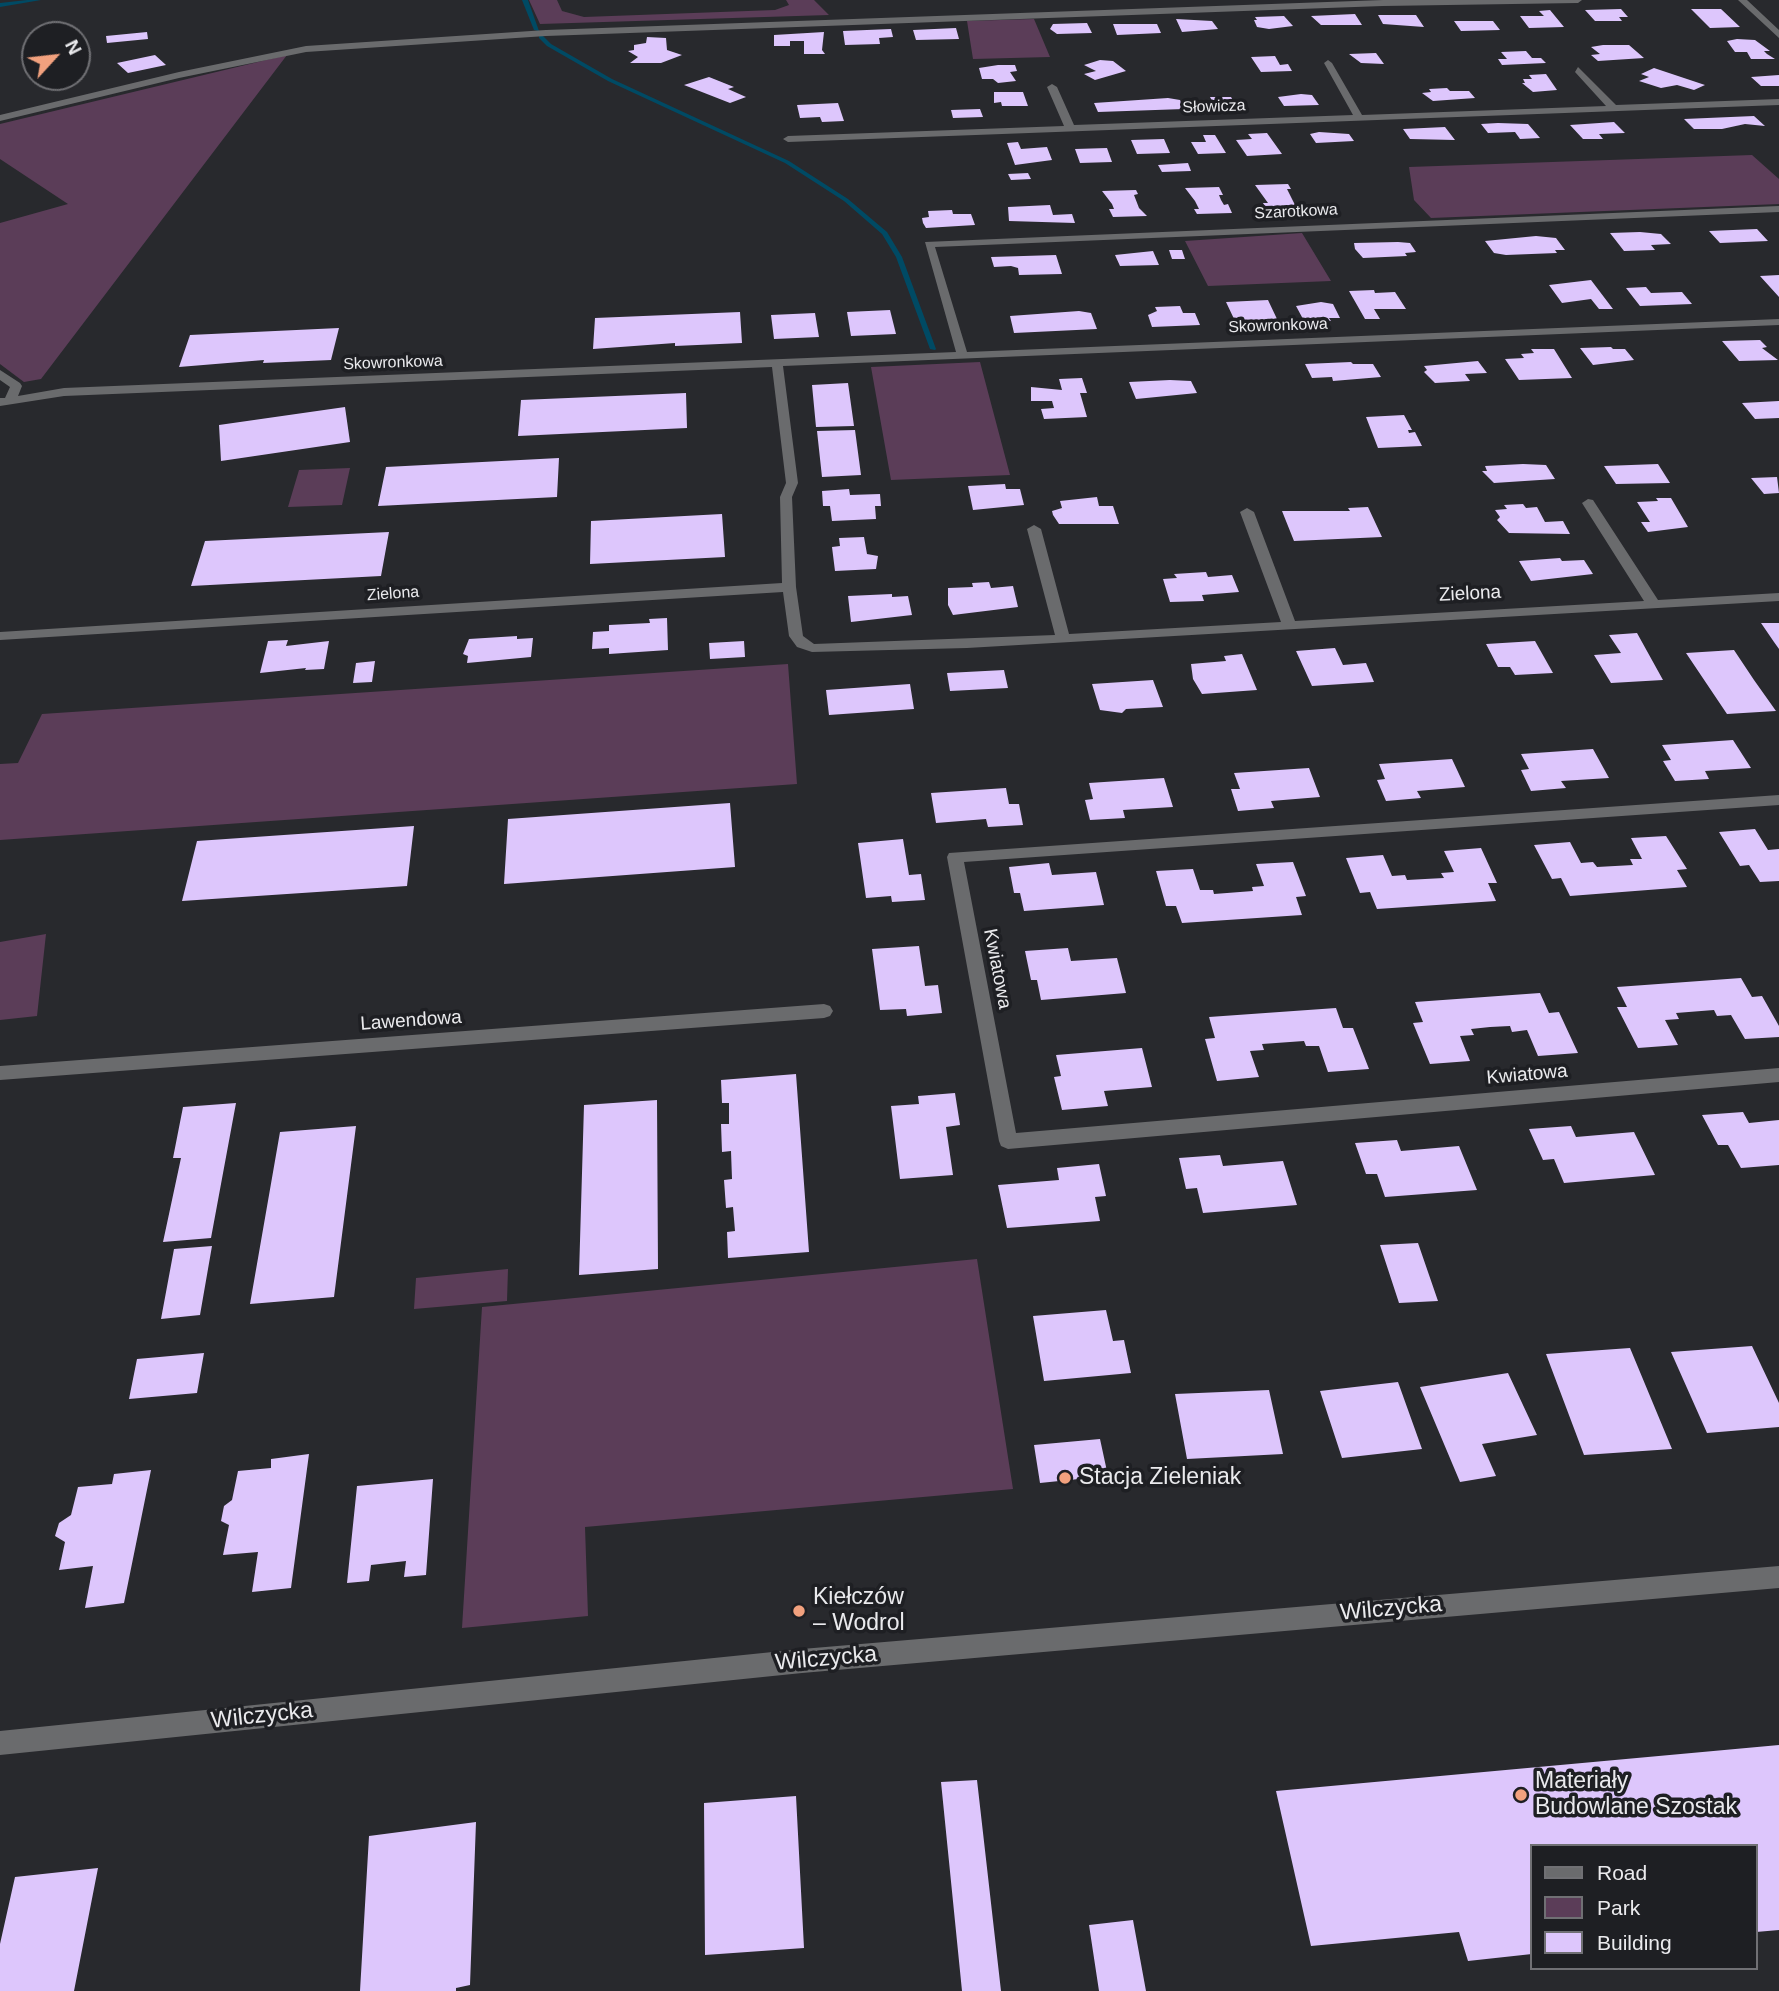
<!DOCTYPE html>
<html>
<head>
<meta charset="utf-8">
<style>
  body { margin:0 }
  #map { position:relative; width:1779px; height:1991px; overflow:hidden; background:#28292d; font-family:Helvetica,sans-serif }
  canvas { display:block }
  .legend { position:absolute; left:1530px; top:1844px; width:228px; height:126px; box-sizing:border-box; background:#1e1f23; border:2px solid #707074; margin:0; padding:9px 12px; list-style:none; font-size:21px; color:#eaeaed }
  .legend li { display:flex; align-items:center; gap:14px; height:35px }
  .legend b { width:35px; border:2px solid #707074 }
  .north { position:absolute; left:21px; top:21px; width:70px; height:70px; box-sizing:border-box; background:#1e1f23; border:2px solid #707074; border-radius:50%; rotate:63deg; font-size:19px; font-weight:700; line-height:28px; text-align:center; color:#eaeaed }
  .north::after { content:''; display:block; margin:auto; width:24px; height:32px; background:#f2a17e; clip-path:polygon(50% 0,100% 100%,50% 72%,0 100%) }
</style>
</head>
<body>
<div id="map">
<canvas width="1779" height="1991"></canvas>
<ul class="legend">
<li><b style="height:9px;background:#6a6b6d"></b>Road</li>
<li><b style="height:19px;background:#5b3d58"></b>Park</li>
<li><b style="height:19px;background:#ddc6fc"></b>Building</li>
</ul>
<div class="north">N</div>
</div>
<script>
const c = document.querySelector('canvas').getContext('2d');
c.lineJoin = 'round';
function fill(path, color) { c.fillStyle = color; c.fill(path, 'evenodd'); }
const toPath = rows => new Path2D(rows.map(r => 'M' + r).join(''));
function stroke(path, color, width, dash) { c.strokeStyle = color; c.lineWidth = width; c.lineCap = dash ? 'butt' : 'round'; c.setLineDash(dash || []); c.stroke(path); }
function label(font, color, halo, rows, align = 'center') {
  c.font = font + ' Helvetica,sans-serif'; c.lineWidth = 7; c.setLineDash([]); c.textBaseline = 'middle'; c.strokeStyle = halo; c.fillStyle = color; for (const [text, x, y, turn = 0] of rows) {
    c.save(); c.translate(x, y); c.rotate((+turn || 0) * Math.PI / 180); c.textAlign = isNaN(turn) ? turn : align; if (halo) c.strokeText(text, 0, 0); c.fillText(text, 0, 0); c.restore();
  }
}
fill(toPath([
  [529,0,557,0,562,11,584,17,775,10,789,5,786,0,814,0,829,15,540,24],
  [1034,19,1050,57,973,59,967,21],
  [287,55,41,379,24,382,0,364,0,223,68,204,0,159,0,124],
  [1752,155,1779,179,1779,204,1431,218,1414,200,1409,167],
  [1302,233,1331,281,1208,286,1185,241],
  [980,362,1010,475,891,480,871,367],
  [350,468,342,505,288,507,299,470],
  [788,664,797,784,0,840,0,764,18,763,42,714],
  [46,934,37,1016,0,1020,0,942],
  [977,1259,1013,1489,585,1527,588,1616,462,1628,482,1307],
  [508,1269,507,1301,414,1309,416,1278]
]), '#5b3d58');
fill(toPath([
  [27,0,41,0,0,7,0,3,27,0],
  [522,0,528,0,539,31,534,30,522,0],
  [539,36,543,36,551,44,612,79,789,161,848,199,887,232,902,257,936,349,935,350,930,349,896,257,882,234,844,201,785,163,608,81,547,46,539,38,539,36]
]), '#004a64');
fill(toPath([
  [1621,9,1628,17,1619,17,1622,21,1595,21,1585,10],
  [1691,9,1721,9,1740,27,1710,28],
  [1550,10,1564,27,1529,28,1520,16,1544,16,1539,11],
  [1355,14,1362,25,1321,25,1311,16],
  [1378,15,1416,15,1424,27,1383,24],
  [1284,16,1293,26,1269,29,1257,27,1254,20,1257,20,1255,17],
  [1176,19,1212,21,1218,29,1182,32],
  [1454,21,1493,21,1500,30,1461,31],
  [1087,23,1092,33,1057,34,1050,29,1053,24],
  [1113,24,1157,24,1161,33,1117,35],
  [956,28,959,39,916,40,913,30],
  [891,29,893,37,879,38,880,44,845,45,843,31],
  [147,32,148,39,107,43,106,36],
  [824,32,822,50,825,54,804,54,804,41,790,41,790,46,774,46,774,35],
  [647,37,666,38,667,50,682,55,661,63,630,63,638,57,628,51,634,50,634,45,646,43],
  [1737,39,1755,40,1770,51,1764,51,1767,54,1775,59,1751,59,1747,52,1735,52,1727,41],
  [1603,45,1629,45,1644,58,1598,61,1591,55,1600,54,1591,47],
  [1526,51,1532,58,1541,58,1546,63,1502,65,1498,59,1507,59,1501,52],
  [1376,53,1384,64,1361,63,1349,54],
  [155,55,166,65,128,73,117,63],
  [1275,56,1280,65,1288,64,1292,71,1261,72,1251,57],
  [1100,60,1113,61,1126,71,1095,80,1084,74,1096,71,1084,65],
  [998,65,1015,65,1017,71,1010,72,1016,81,998,83,993,79,982,79,979,68],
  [1654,68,1705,85,1694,90,1677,85,1661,88,1639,81,1649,77,1641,74],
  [1546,74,1557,90,1533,92,1522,83,1525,83,1523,79,1532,79,1529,75],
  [1779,75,1779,86,1761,86,1751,77],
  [709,77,734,87,728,89,746,97,730,103,684,85],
  [1447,88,1450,91,1469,91,1475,98,1433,101,1422,93,1431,92,1429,89],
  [994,92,1023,92,1028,106,1002,106,1001,102,994,103],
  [1301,94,1312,95,1319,105,1284,106,1278,97],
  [1210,97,1231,97,1237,107,1216,108],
  [1168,98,1180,100,1184,109,1098,112,1094,103],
  [838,103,844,121,822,122,820,117,800,118,797,105],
  [980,109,983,117,953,118,951,110],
  [1754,116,1765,126,1745,124,1722,129,1694,129,1684,119],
  [1614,122,1625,133,1599,134,1603,139,1583,139,1570,125],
  [1498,123,1528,124,1540,138,1520,139,1515,132,1488,133,1481,124],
  [1445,127,1455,140,1410,139,1403,129],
  [1319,132,1349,134,1354,141,1316,143,1310,134],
  [1267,133,1282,154,1247,156,1236,140,1252,139,1248,134],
  [1203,135,1215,135,1226,153,1198,154,1191,142,1206,142],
  [1164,139,1170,153,1137,154,1131,140],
  [1018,142,1021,149,1047,147,1052,160,1015,165,1007,143],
  [1107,148,1112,162,1080,163,1075,149],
  [1188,163,1191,171,1162,172,1158,165],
  [1028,173,1031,179,1011,180,1008,174],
  [1288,184,1291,189,1287,189,1295,205,1300,205,1303,210,1267,211,1263,203,1268,203,1255,185],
  [1219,187,1223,195,1219,195,1221,200,1224,205,1228,204,1232,213,1197,214,1194,209,1199,209,1195,201,1185,188],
  [1136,190,1138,194,1134,195,1139,208,1147,216,1113,217,1109,209,1114,209,1112,204,1102,191],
  [1050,205,1053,215,1072,214,1075,223,1009,221,1008,207],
  [952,210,953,214,971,214,975,225,926,228,923,223,922,218,929,217,928,211],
  [1757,229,1768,241,1720,243,1709,231],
  [1640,232,1661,234,1671,244,1651,245,1655,250,1624,251,1610,233],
  [1536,236,1556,238,1565,250,1555,250,1557,253,1506,255,1494,253,1485,241],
  [1398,242,1410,243,1416,252,1405,253,1407,256,1363,258,1355,249,1354,243],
  [1169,250,1182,250,1185,259,1172,259],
  [1153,251,1159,265,1120,266,1115,255],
  [1056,255,1062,274,1019,275,1018,268,1011,266,994,267,991,257],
  [1779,275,1779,297,1760,276],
  [1591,280,1613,309,1599,309,1591,299,1562,303,1549,285],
  [1646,287,1651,293,1682,292,1692,304,1640,306,1626,288],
  [1374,290,1375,293,1395,292,1406,309,1374,309,1380,319,1365,319,1349,291],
  [1268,300,1277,319,1235,321,1226,302],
  [1321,302,1333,304,1340,318,1329,318,1331,321,1303,319,1296,306],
  [1180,306,1183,313,1195,313,1200,325,1152,327,1148,315,1157,311,1155,307],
  [890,310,896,334,851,336,847,312],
  [1079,311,1091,313,1097,329,1014,333,1010,316],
  [740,312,742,343,675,346,675,343,593,349,595,318],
  [815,313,819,337,774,339,771,315],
  [339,328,331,360,263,363,264,360,179,367,190,335],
  [1760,340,1767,347,1762,348,1778,360,1739,361,1722,341],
  [1611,347,1613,349,1625,349,1634,360,1593,365,1580,348],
  [1531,349,1554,349,1572,378,1519,380,1505,359,1524,358,1521,354,1534,353],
  [1478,361,1487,373,1465,374,1470,381,1435,383,1424,372,1427,370,1424,366],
  [1351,362,1353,364,1373,364,1381,377,1333,381,1332,377,1312,378,1305,364],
  [1082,378,1087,393,1080,393,1087,417,1044,419,1041,409,1054,408,1052,401,1031,401,1031,387,1062,390,1059,379],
  [1170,380,1191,381,1197,393,1136,399,1129,382],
  [848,383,854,426,816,427,812,385],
  [686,393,687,428,518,436,521,400],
  [1779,401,1779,418,1755,419,1742,403],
  [345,407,350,442,221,461,219,425],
  [1404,415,1412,430,1408,430,1409,433,1415,432,1422,446,1378,448,1366,417],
  [855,430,861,475,822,477,817,431],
  [559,458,557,497,378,506,386,467],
  [1523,464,1546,465,1555,479,1494,483,1482,471,1487,471,1485,466],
  [1658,464,1670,483,1616,484,1604,466],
  [1777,477,1779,493,1764,494,1751,478],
  [1005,484,1006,489,1020,489,1024,505,973,510,968,486],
  [849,489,850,495,880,494,881,506,875,506,876,519,832,521,830,506,823,506,822,491],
  [1097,497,1099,506,1113,506,1119,524,1059,524,1053,515,1052,511,1062,508,1060,501],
  [1656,498,1671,498,1688,527,1648,532,1641,522,1650,522,1637,502,1658,501],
  [1523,504,1526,508,1537,507,1545,522,1563,521,1570,534,1509,533,1497,520,1500,517,1495,510,1507,509,1504,505],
  [1368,507,1382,537,1294,541,1282,511,1350,511,1348,508],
  [722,514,725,557,590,564,591,521],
  [389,532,381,576,191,586,205,541],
  [864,537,867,554,878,556,876,569,835,571,832,547,840,546,839,538],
  [1560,558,1562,561,1584,560,1593,574,1531,581,1519,561],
  [1206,572,1208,577,1232,575,1239,592,1202,595,1204,601,1170,602,1163,579,1177,578,1174,574],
  [989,582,991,588,1013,586,1018,607,953,615,948,605,948,588,973,587,972,583],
  [892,594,892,597,908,596,912,615,851,622,848,596],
  [667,618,668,650,609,654,609,648,592,649,593,632,609,631,609,625,650,623,649,619],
  [1761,623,1779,623,1779,649,1774,642],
  [1637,633,1663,680,1611,683,1594,655,1621,653,1609,635],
  [517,636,517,639,533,638,531,657,467,663,468,656,463,654,469,639],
  [288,640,286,646,329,641,324,669,305,670,306,668,260,673,268,641],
  [744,641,745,657,710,659,709,643],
  [1535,641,1553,673,1515,675,1510,667,1498,667,1486,644],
  [1335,648,1343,665,1366,663,1374,682,1312,686,1296,651],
  [1734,650,1754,680,1776,711,1727,714,1686,653],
  [1242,654,1257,690,1202,694,1193,679,1191,664,1226,661,1224,656],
  [375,661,372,682,353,683,356,663],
  [1004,670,1008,688,950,691,947,673],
  [1153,680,1163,707,1126,709,1122,713,1100,710,1092,684],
  [910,684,914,709,829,715,826,690],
  [1733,740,1751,768,1705,771,1709,779,1675,781,1663,761,1671,760,1662,745],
  [1593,749,1609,778,1561,781,1566,788,1531,791,1521,770,1529,769,1521,754],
  [1452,759,1465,787,1417,791,1421,798,1386,801,1377,780,1385,779,1379,764],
  [1309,768,1320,797,1271,801,1274,808,1238,811,1231,789,1240,789,1234,773],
  [1164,778,1173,807,1123,810,1125,818,1090,820,1085,800,1093,799,1089,783],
  [1006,788,1009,804,1019,804,1023,825,988,827,986,819,936,823,931,793],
  [730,803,735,867,504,884,508,819],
  [414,826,407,886,182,901,197,841],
  [1755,829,1768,850,1779,849,1779,881,1760,882,1749,865,1740,866,1719,832],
  [1666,836,1687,869,1677,870,1687,887,1570,896,1561,878,1552,879,1534,845,1570,842,1581,863,1593,862,1597,867,1633,865,1630,859,1642,859,1631,838],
  [903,839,909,875,921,874,925,900,892,902,891,896,866,898,858,843],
  [1481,848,1497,883,1488,883,1496,901,1377,909,1370,892,1360,893,1346,858,1383,855,1392,876,1405,875,1407,880,1425,879,1444,878,1441,873,1454,872,1444,851],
  [1293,862,1306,896,1296,897,1302,915,1182,923,1176,906,1166,906,1156,871,1193,869,1200,890,1213,890,1214,894,1253,891,1252,887,1264,886,1256,864],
  [1049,863,1052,875,1096,872,1104,905,1024,911,1020,893,1014,893,1009,867],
  [919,946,925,986,938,985,942,1013,907,1016,906,1009,880,1010,872,949],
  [1068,948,1071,961,1117,958,1126,993,1041,1000,1037,980,1031,980,1025,951],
  [1741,978,1752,997,1762,996,1779,1026,1779,1037,1745,1039,1731,1015,1717,1016,1714,1010,1676,1013,1679,1019,1665,1020,1678,1045,1638,1048,1617,1007,1627,1007,1617,987],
  [1540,993,1549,1013,1559,1012,1578,1053,1538,1056,1527,1030,1512,1032,1510,1026,1490,1027,1471,1029,1474,1035,1460,1036,1470,1061,1430,1064,1413,1023,1423,1022,1415,1002],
  [1336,1008,1343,1028,1353,1028,1369,1069,1328,1072,1319,1046,1306,1046,1304,1041,1262,1044,1264,1050,1250,1051,1259,1077,1217,1081,1205,1039,1215,1038,1209,1017],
  [1142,1048,1152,1087,1104,1091,1108,1106,1062,1110,1054,1077,1061,1076,1056,1055],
  [796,1074,809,1252,728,1258,727,1232,735,1231,733,1207,726,1208,724,1180,732,1179,731,1151,722,1152,721,1124,729,1124,729,1103,722,1103,721,1080],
  [955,1093,960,1125,946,1127,953,1175,900,1179,891,1106,919,1104,918,1096],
  [657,1100,658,1269,579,1275,584,1105],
  [236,1103,211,1238,163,1242,181,1158,173,1158,183,1107],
  [1743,1112,1749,1123,1779,1120,1779,1165,1741,1168,1728,1145,1718,1145,1702,1115],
  [356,1126,334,1297,250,1304,280,1132],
  [1571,1126,1576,1137,1634,1132,1655,1175,1564,1183,1554,1159,1543,1160,1529,1129],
  [1397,1140,1401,1151,1459,1146,1477,1190,1385,1197,1377,1174,1366,1174,1355,1143],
  [1220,1155,1223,1166,1283,1161,1297,1205,1203,1213,1197,1188,1186,1189,1179,1158],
  [1099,1164,1106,1196,1095,1197,1100,1221,1007,1228,998,1185,1059,1180,1057,1168],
  [1418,1243,1438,1301,1399,1303,1380,1245],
  [212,1246,200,1315,161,1319,174,1249],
  [1106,1310,1113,1341,1124,1340,1131,1373,1044,1381,1033,1316],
  [1752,1346,1779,1403,1779,1427,1707,1433,1671,1352],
  [1630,1348,1672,1449,1584,1455,1546,1354],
  [204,1353,197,1393,129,1399,137,1359],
  [1508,1373,1537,1435,1482,1444,1496,1476,1460,1482,1420,1387],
  [1398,1382,1422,1449,1342,1458,1320,1391],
  [1269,1390,1283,1454,1187,1459,1175,1394],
  [1100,1439,1108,1476,1040,1483,1034,1445],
  [309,1454,291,1588,252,1592,258,1552,223,1555,229,1525,221,1521,224,1506,232,1500,238,1471,271,1468,271,1459],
  [151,1470,124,1603,85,1608,93,1566,59,1570,65,1542,55,1536,59,1523,71,1515,78,1487,112,1484,114,1474],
  [433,1479,426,1575,404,1577,406,1561,371,1565,369,1581,347,1583,357,1486],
  [1779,1745,1779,1930,1756,1932,1756,1846,1532,1846,1532,1954,1468,1961,1459,1932,1311,1946,1276,1791],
  [977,1780,1001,1991,962,1991,941,1782],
  [796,1796,804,1948,705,1955,704,1803],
  [476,1822,470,1985,456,1988,456,1991,360,1991,369,1836],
  [98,1868,74,1991,0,1991,0,1944,15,1877],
  [1133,1920,1146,1991,1099,1991,1089,1925]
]), '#ddc6fc');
fill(toPath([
  [1383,0,1582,0,1578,3,1383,6,546,36,306,52,179,78,0,121,0,115,179,72,306,46,546,30,1383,0],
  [1738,0,1747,0,1779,30,1779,38,1738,0],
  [1328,60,1332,63,1362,115,1606,106,1575,72,1578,67,1616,105,1779,99,1779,105,788,142,783,139,788,136,1064,126,1047,87,1052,84,1057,87,1074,125,1353,115,1324,63,1328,60],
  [1779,206,1779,212,935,247,967,352,1779,319,1779,325,783,366,798,483,792,497,796,587,803,636,814,644,1055,635,1027,529,1034,525,1041,529,1069,634,1281,622,1240,512,1247,508,1254,512,1295,621,1644,601,1582,503,1588,499,1593,500,1658,600,1779,593,1779,601,967,648,812,652,797,647,789,636,783,592,0,640,0,632,782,583,780,497,786,483,772,367,64,396,0,406,0,398,5,398,10,387,0,380,0,370,20,383,22,386,18,396,64,388,956,352,925,242,1779,206],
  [1779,795,1779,805,964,862,1016,1133,1779,1068,1779,1082,1008,1149,1001,1146,999,1141,947,857,949,853,1779,795],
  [824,1004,830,1006,833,1011,830,1016,824,1018,0,1080,0,1066,824,1004]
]), '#6a6b6d');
fill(toPath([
  [1779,1566,1779,1588,802,1673,0,1755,0,1731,802,1649,1779,1566]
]), '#6a6b6d');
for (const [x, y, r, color] of [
  [1065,1478,7,"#f2a17e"],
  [799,1611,7,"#f2a17e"],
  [1521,1795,7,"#f2a17e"]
]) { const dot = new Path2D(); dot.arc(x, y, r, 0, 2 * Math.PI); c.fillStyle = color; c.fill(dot); stroke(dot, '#1e1f23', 2.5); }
label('16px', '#eaeaed', '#1e1f23', [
  ["Słowicza",1214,107,-2],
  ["Szarotkowa",1296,212,-3],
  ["Skowronkowa",1278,326,-2],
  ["Skowronkowa",393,363,-2],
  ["Zielona",393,594,-4]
]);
label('19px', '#eaeaed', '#1e1f23', [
  ["Zielona",1470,594,-3],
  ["Kwiatowa",997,969,79],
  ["Lawendowa",411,1021,-4],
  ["Kwiatowa",1527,1075,-5]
]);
label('23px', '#eaeaed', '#1e1f23', [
  ["Stacja Zieleniak",1079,1478],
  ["Kiełczów",813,1598],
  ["– Wodrol",813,1624],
  ["Materiały",1535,1782],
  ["Budowlane Szostak",1535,1808]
], 'left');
label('23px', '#eaeaed', '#1e1f23', [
  ["Wilczycka",1391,1609,-5],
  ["Wilczycka",826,1659,-5],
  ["Wilczycka",262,1716,-6]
]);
</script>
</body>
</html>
